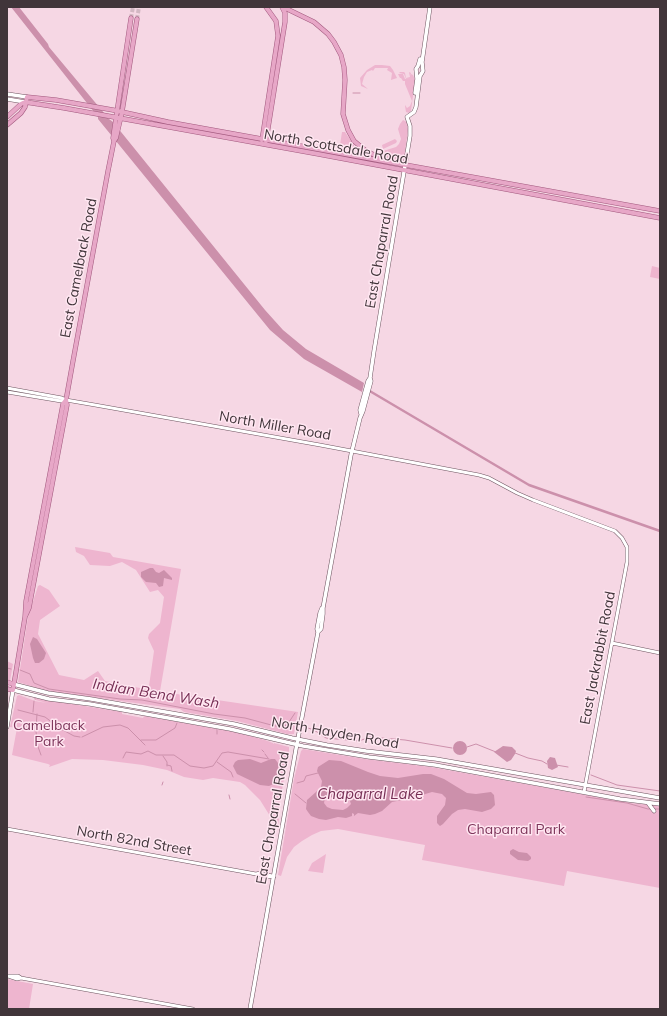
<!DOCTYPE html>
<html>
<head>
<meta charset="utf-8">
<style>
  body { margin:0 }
  #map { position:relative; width:667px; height:1016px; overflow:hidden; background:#f6d7e4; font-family:Mulish,sans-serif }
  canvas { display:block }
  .frame { position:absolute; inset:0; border:8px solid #41353a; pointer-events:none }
</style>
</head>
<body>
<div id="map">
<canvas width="667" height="1016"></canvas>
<div class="frame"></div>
</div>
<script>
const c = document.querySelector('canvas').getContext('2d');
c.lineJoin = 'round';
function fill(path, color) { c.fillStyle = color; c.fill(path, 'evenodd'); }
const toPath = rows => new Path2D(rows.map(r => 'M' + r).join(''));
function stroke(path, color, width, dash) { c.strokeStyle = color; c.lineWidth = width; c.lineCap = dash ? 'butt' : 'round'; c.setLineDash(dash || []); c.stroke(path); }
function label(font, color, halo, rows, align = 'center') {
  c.font = font + ' Mulish,sans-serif'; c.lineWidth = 3; c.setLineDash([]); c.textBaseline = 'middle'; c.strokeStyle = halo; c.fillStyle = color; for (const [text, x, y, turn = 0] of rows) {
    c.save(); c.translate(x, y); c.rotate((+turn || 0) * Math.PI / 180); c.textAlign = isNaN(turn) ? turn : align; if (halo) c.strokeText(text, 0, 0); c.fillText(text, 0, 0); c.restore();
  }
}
fill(toPath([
  [375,65,382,65,390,66,393,70,397,78,391,80,392,73,387,70,388,68,375,68,373,71,372,70,367,72,364,77,362,84,368,89,361,86,360,78,367,70],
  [400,72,404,72,405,73,406,78,410,77,409,72,411,73,410,76,411,74,413,75,415,80,411,111,409,113,406,112,405,106,405,105,407,108,410,106,412,101,405,84,405,81,403,81,401,78,400,78,398,74,403,74,405,79,411,78,406,79,404,74,399,73],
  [403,120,407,122,408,130,404,160,401,162,398,162,378,156,380,152,396,147,399,144,401,139,398,129,400,124],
  [342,132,345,132,354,145,354,147,340,145],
  [395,139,397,141,396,143,383,149,382,145],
  [652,266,660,268,660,279,650,277],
  [75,547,110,553,113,557,181,569,159,697,163,692,298,712,294,734,287,734,237,721,184,712,180,709,46,691,18,682,28,617,38,586,40,585,49,590,60,606,40,620,38,634,59,675,84,680,98,671,105,681,145,689,149,686,154,651,148,638,149,634,160,623,164,597,158,590,150,592,136,570,122,562,110,566,90,565,84,556,76,552],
  [7,661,13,664,7,698],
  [19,695,35,701,47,703,51,704,35,700,35,698,122,712,122,714,143,718,144,716,184,723,217,729,217,731,218,729,235,732,265,740,273,743,273,744,274,743,289,747,289,752,277,817,279,819,278,825,275,824,260,800,245,785,240,782,213,778,203,780,184,777,167,770,143,765,103,760,72,759,49,767,50,765,48,764,12,755,17,728,10,727,17,696],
  [303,749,365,759,431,767,630,803,660,806,660,888,567,871,564,886,439,863,422,860,425,845,338,829,321,831,312,835,302,841,294,847,287,857,281,876,278,875,294,779,301,751],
  [326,854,323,873,308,871,312,863],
  [7,979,33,984,29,1009,7,1009]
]), '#eeb5cf');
fill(toPath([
  [11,7,19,7,48,44,49,47,109,119,113,122,265,310,283,330,306,349,364,383,362,392,304,359,270,330,98,119,98,117],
  [150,568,153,568,156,572,159,573,164,570,172,578,172,580,164,578,163,586,159,587,156,583,146,582,141,577,141,572],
  [33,637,37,639,46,653,44,659,39,663,35,663,33,658,30,644],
  '453 748a7 7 0 1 1 14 0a7 7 0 1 1-14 0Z',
  [503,746,512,747,516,751,515,754,511,760,507,762,494,752],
  [550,757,555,758,558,767,552,770,548,768,547,761],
  [250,759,261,763,271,759,275,759,278,763,278,767,277,778,276,783,269,786,260,785,237,774,233,766,235,762,238,760],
  [329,760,341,761,368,772,380,776,398,778,423,774,431,774,444,779,467,793,476,794,491,792,494,795,495,805,491,809,482,812,465,809,458,810,452,814,443,824,440,826,437,823,437,816,445,805,446,798,442,794,432,792,412,798,392,802,382,811,375,814,370,815,358,813,354,816,354,814,352,813,352,816,346,818,338,817,326,820,319,819,311,816,308,812,306,809,307,800,316,792,321,787,322,781,317,771,318,767],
  [327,797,346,799,350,801,351,804,347,808,343,810,332,809,327,807,324,803,325,798],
  [513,849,519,852,527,853,531,857,531,859,528,861,518,860,510,854,510,851]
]), '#cc90ab');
stroke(toPath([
  [353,93,360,93],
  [7,668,11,669],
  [20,670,30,674,34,683,49,689,120,699,142,700,214,714,245,718,275,726,296,725],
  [35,699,35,698],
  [18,710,45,717,61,729,74,736,80,737],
  [33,712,34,701],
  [283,725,289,722,295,713],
  [305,727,314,730,326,738,359,741,370,737,405,740,452,748],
  [36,729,37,714],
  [36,731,37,744,41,755],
  [217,734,217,729],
  [82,737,103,727,120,725,128,728,145,745],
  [141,740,156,740,175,728,177,723],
  [467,747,476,744,496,752],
  [262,750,264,752],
  [515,753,528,758,542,761,547,764],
  [265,754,268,758],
  [163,756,167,762,167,766],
  [123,758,126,752,141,754,148,751,156,755,174,755,190,766,204,768,213,766,222,753,228,752,269,759],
  [217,762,231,772,233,777],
  [167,765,171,766,172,771],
  [556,765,568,767],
  [591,775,617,785,660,791],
  [297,783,304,781,306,776,318,773],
  [162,785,163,782],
  [295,794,306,803],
  [229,795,230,799],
  [586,797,627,803,648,809,650,809],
  [655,809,660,809]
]), '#cc90ab', 1);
stroke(toPath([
  [368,390,529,485,660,531]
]), '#cc90ab', 2.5);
stroke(toPath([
  [131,18,133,7],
  [137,19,139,7]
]), '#d2b7c2', 4, [4, 2]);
const tertiary = toPath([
  [7,388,62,398,66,400],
  [7,392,61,401,66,400,95,405,320,445,479,475,489,478,517,493,533,500,615,531,622,538,627,547,627,562,584,792],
  [612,643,660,653],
  [7,829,256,874,268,877,274,876],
  [256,874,260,873,272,876],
  [8,976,18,976,21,978,193,1009],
  [8,976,17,979,21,978]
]);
const secondary = toPath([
  [415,93,417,79,416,69,418,66,420,59],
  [7,94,27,97],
  [7,99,25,102],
  [361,414,360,410,368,381,370,378],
  [318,632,317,629,320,613,322,608],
  [13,684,48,693,91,699,234,724,292,738,327,745,366,751,436,759,660,798],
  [7,727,13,690,49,699,90,704,230,729,303,746,369,757,435,765,620,799,660,804],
  [648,803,654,811],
  [250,1009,296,749,318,632,321,629,323,614,323,608,351,455,360,418,363,411,371,381,370,378,374,351,410,136,410,126,407,117,414,112,416,107,420,76,423,71,422,62,430,7]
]);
const primary = toPath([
  [283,7,314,22,328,34,334,42,341,55,344,67,345,80,343,114,348,130,354,141,366,151,385,160],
  [25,102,64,108,318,154,660,218],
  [7,117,21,104,25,102],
  [7,125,21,113,25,107,27,97,56,100,113,110,168,122,660,211],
  [262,140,278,36,276,21,266,7],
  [114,141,113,138,131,18],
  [266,141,285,22,285,13,282,7],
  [25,617,29,608,67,405,66,400,73,361,108,171,114,141,116,138,122,112,137,19],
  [7,682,13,684],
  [7,689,13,690,25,617,26,601,63,404,66,400]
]);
stroke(tertiary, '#6e5560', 4);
stroke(secondary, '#6e5560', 4.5);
stroke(primary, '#a2597e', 5);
stroke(tertiary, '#fff', 3);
stroke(secondary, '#fff', 3.5);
stroke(primary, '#e7a7c7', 4);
label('14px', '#41353a', '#ffe6f1', [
  ["North Scottsdale Road",336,147,10],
  ["East Chaparral Road",382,242,-80],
  ["East Camelback Road",79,268,-79],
  ["North Miller Road",275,426,10],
  ["East Jackrabbit Road",598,658,-79],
  ["North Hayden Road",335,733,10],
  ["East Chaparral Road",273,818,-80],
  ["North 82nd Street",134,841,10]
]);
label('14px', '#7e355b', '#ffe6f1', [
  ["Camelback",49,726],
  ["Park",49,742],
  ["Chaparral Park",516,830]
]);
label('italic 15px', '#772f55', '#ffe6f1', [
  ["Indian Bend Wash",156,694,9],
  ["Chaparral Lake",370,794]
]);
</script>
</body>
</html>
